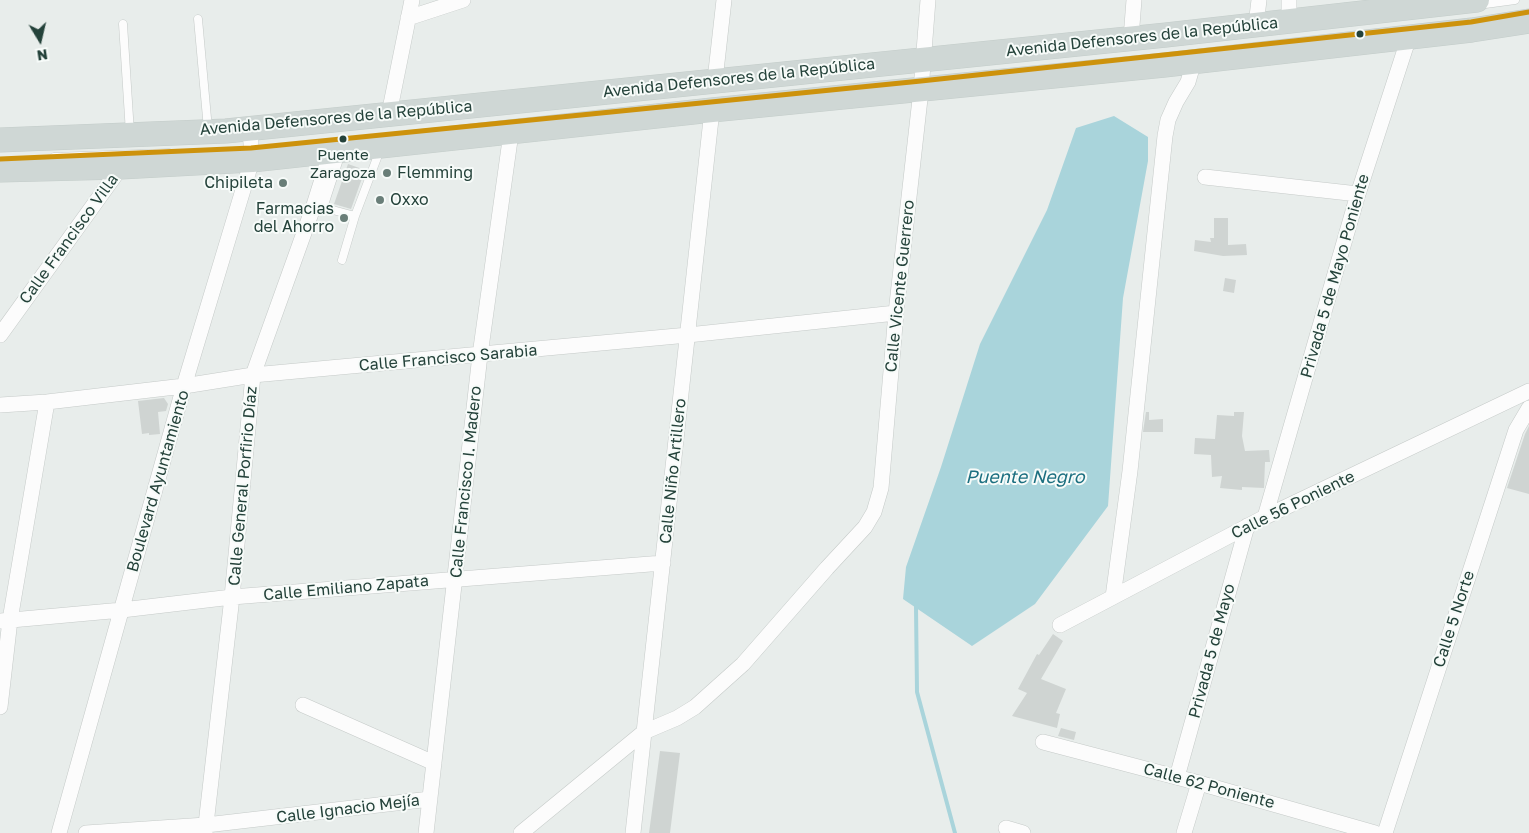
<!DOCTYPE html>
<html>
<head>
<meta charset="utf-8">
<style>
  body { margin:0 }
  #map { position:relative; width:1529px; height:833px; overflow:hidden; background:#e8edeb; font-family:"Golos Text",sans-serif }
  canvas { display:block }
  .north { position:absolute; left:15px; top:15px; width:50px; height:50px; -webkit-text-stroke:4px #f7fbf9; paint-order:stroke; rotate:171deg; font-size:14px; font-weight:700; line-height:20px; text-align:center; color:#24423a }
  .north::after { content:''; display:block; margin:auto; width:18px; height:22px; background:#24423a; clip-path:polygon(50% 0,100% 100%,50% 72%,0 100%) }
</style>
</head>
<body>
<div id="map">
<canvas width="1529" height="833"></canvas>
<div class="north">N</div>
</div>
<script>
const c = document.querySelector('canvas').getContext('2d');
c.lineJoin = 'round';
function fill(path, color) { c.fillStyle = color; c.fill(path, 'evenodd'); }
const toPath = rows => new Path2D(rows.map(r => 'M' + r).join(''));
function stroke(path, color, width, dash) { c.strokeStyle = color; c.lineWidth = width; c.lineCap = dash ? 'butt' : 'round'; c.setLineDash(dash || []); c.stroke(path); }
function label(font, color, halo, rows, align = 'center') {
  c.font = font + ' "Golos Text",sans-serif'; c.lineWidth = 4; c.setLineDash([]); c.textBaseline = 'middle'; c.strokeStyle = halo; c.fillStyle = color; for (const [text, x, y, turn = 0] of rows) {
    c.save(); c.translate(x, y); c.rotate((+turn || 0) * Math.PI / 180); c.textAlign = isNaN(turn) ? turn : align; if (halo) c.strokeText(text, 0, 0); c.fillText(text, 0, 0); c.restore();
  }
}
fill(toPath([
  [1114,116,1148,137,1148,161,1123,298,1108,506,1035,604,972,646,903,599,906,567,941,467,980,344,1047,210,1076,128]
]), '#a9d4db');
stroke(toPath([
  [918,603,916,607,917,692,955,833]
]), '#a9d4db', 4);
fill(toPath([
  [348,164,365,170,351,209,334,204],
  [1214,218,1228,218,1228,245,1246,244,1247,255,1223,256,1194,251,1195,240,1211,242,1210,238,1214,238],
  [1225,278,1236,280,1234,293,1223,291],
  [164,398,168,404,166,411,158,412,160,434,149,435,149,433,142,434,138,401],
  [1146,412,1149,412,1149,420,1163,419,1163,432,1143,432],
  [1234,412,1244,412,1242,436,1245,451,1269,450,1270,462,1265,462,1264,488,1242,487,1242,490,1220,488,1222,476,1212,477,1211,455,1194,454,1195,438,1215,439,1217,415,1234,416],
  [1529,426,1529,494,1507,488,1525,434],
  [1053,634,1063,641,1041,679,1066,689,1056,713,1060,714,1057,728,1012,716,1027,693,1018,689,1037,654,1039,655],
  [1061,728,1076,732,1074,740,1058,736],
  [660,751,680,753,670,833,649,833]
]), '#cfd4d2');
const service = toPath([
  [1478,5,1515,0],
  [198,19,208,129],
  [123,24,130,133],
  [54,157,169,153],
  [314,205,355,216,380,150],
  [323,208,341,153],
  [342,260,355,216]
]);
const minor = toPath([
  [408,18,463,0],
  [1289,22,1289,0],
  [1256,25,1259,0],
  [1131,38,1134,0],
  [715,80,724,0],
  [389,114,412,0],
  [1205,177,1358,194],
  [0,335,121,167],
  [0,405,47,402,184,386,253,375,688,335,896,313],
  [1265,517,1358,194,1409,37],
  [1113,597,1130,471,1165,136,1168,120,1176,102,1188,82,1194,61],
  [0,621,122,610,232,597,663,563],
  [1060,625,1265,517,1529,391],
  [303,705,434,763],
  [0,707,10,620,47,402],
  [1043,742,1199,783,1375,833],
  [1177,777,1247,526],
  [1006,828,1023,833],
  [59,833,184,386,252,160,250,128],
  [86,833,206,825,430,799],
  [205,833,232,597,253,375,314,205,331,151],
  [426,833,480,355,511,133],
  [521,833,644,732,677,718,695,707,743,664,827,568,865,527,874,512,881,488,896,313,921,90,928,0],
  [633,833,712,110],
  [1184,833,1199,783],
  [1385,833,1516,430,1529,408]
]);
const primary = toPath([
  [0,140,226,131,1166,35,1477,0],
  [0,170,121,167,252,160,712,110,1165,65,1472,30,1529,21]
]);
stroke(service, '#c5cac8', 9);
stroke(minor, '#c5cac8', 16);
stroke(primary, '#c3ccc9', 25);
stroke(service, '#fcfcfc', 8);
stroke(minor, '#fcfcfc', 15);
stroke(primary, '#cfd7d5', 24);
stroke(toPath([
  [0,159,251,148,921,81,1471,22,1529,12]
]), '#cd920c', 5);
for (const [x, y, r, color] of [
  [1360,34,4.5,"#24423a"],
  [343,139,4.5,"#24423a"],
  [387,173,5,"#697e78"],
  [283,183,5,"#697e78"],
  [380,200,5,"#697e78"],
  [344,218,5,"#697e78"]
]) { const dot = new Path2D(); dot.arc(x, y, r, 0, 2 * Math.PI); c.fillStyle = color; c.fill(dot); stroke(dot, '#f7fbf9', 2); }
label('15px', '#24423a', '#f7fbf9', [
  ["Puente",343,155],
  ["Zaragoza",343,173]
]);
label('16px', '#24423a', '#f7fbf9', [
  ["Avenida Defensores de la República",1142,37,-6],
  ["Avenida Defensores de la República",739,78,-6],
  ["Avenida Defensores de la República",336,118,-5],
  ["Calle Francisco Villa",69,239,-54],
  ["Privada 5 de Mayo Poniente",1335,276,-74],
  ["Calle Vicente Guerrero",900,286,-84],
  ["Calle Francisco Sarabia",448,358,-5],
  ["Calle Niño Artillero",673,471,-84],
  ["Boulevard Ayuntamiento",158,481,-74],
  ["Calle Francisco I. Madero",466,482,-84],
  ["Calle General Porfirio Díaz",243,486,-85],
  ["Calle 56 Poniente",1293,505,-26],
  ["Calle Emiliano Zapata",346,588,-5],
  ["Calle 5 Norte",1454,619,-72],
  ["Privada 5 de Mayo",1212,651,-75],
  ["Calle 62 Poniente",1209,786,15],
  ["Calle Ignacio Mejía",348,809,-7]
]);
label('16px', '#24423a', '#f7fbf9', [
  ["Flemming",397,173],
  ["Chipileta",273,183,"right"],
  ["Oxxo",390,200],
  ["Farmacias",334,209,"right"],
  ["del Ahorro",334,227,"right"]
], 'left');
label('italic 18px', '#1c6f80', '#f7fbf9', [
  ["Puente Negro",1025,477]
]);
</script>
</body>
</html>
